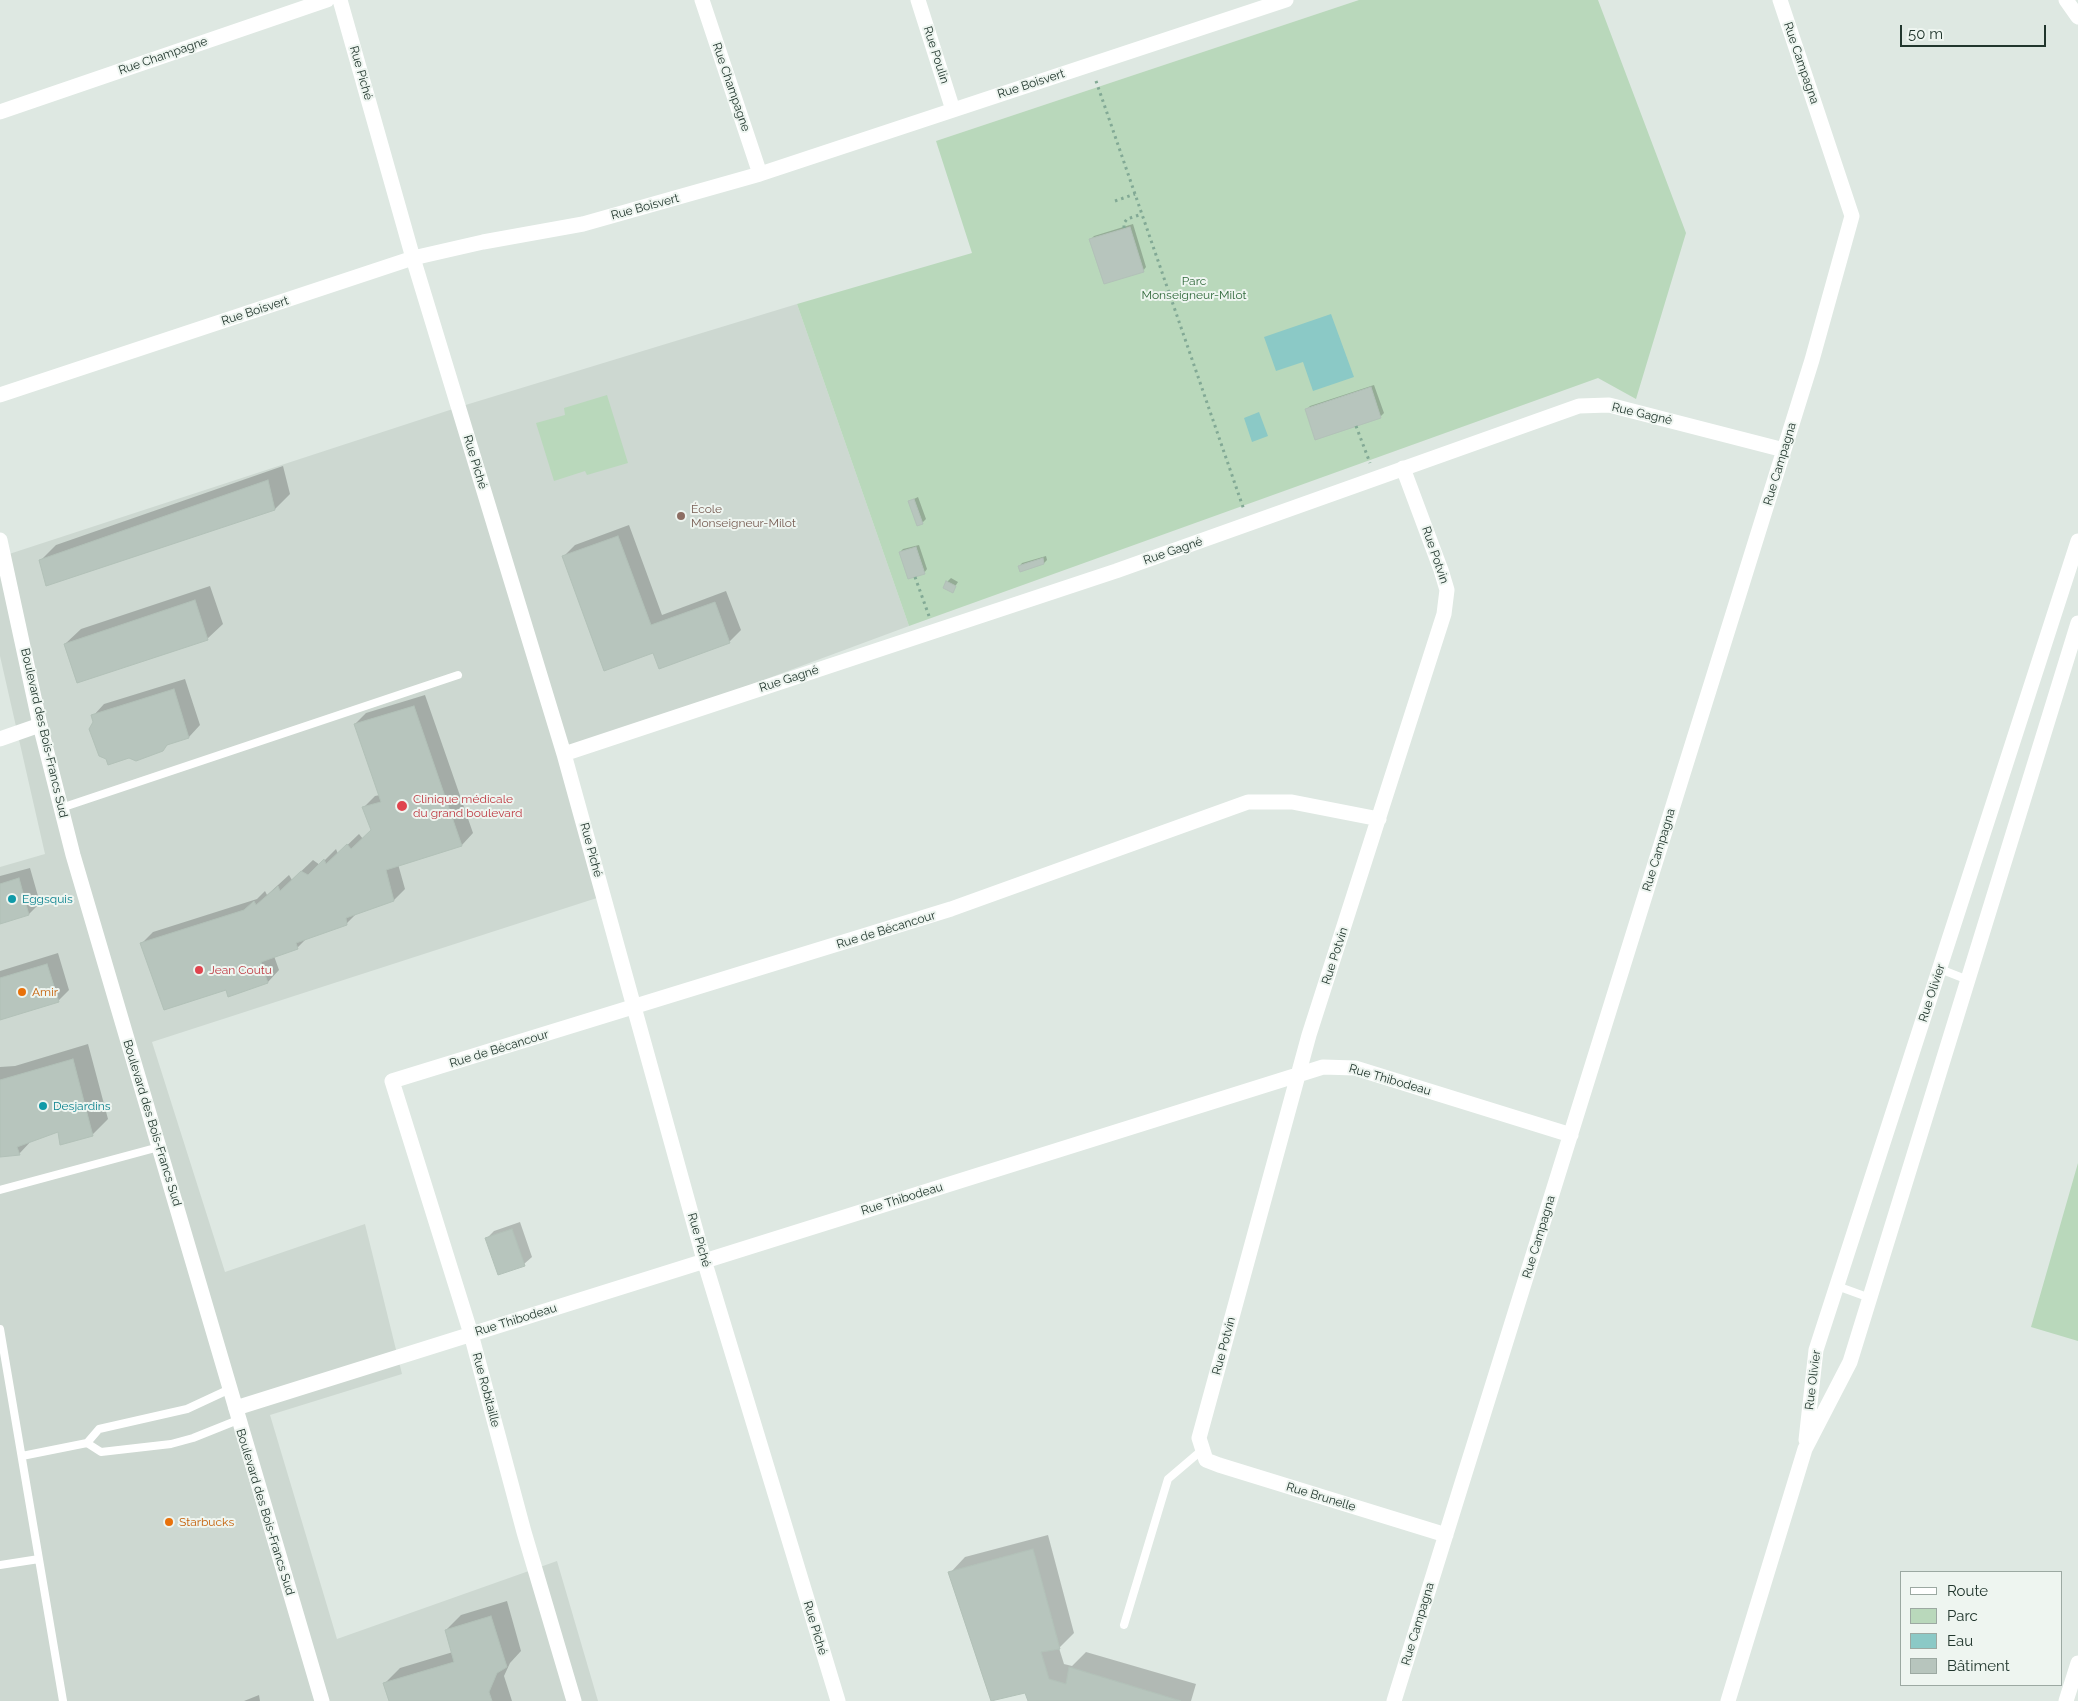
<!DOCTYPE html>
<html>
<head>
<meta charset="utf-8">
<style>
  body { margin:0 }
  #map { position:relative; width:2078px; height:1701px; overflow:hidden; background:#dee8e2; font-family:Raleway,sans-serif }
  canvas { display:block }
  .legend { position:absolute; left:1900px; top:1571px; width:162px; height:115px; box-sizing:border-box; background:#eef5f0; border:1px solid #9ca9a2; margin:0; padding:6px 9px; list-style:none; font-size:15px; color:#21362d }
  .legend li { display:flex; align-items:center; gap:10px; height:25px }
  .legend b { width:25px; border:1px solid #9ca9a2 }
  .scale { position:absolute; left:1900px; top:25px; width:146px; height:22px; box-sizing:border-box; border:2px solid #21362d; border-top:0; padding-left:6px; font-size:15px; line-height:18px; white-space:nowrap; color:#21362d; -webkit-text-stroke:4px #eef5f0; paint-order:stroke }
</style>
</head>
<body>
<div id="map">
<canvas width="2078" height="1701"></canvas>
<ul class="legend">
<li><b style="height:6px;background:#fff"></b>Route</li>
<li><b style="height:14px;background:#b9d8bb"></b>Parc</li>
<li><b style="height:14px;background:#8bc9c6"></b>Eau</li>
<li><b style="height:14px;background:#b7c5bd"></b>Bâtiment</li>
</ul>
<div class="scale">50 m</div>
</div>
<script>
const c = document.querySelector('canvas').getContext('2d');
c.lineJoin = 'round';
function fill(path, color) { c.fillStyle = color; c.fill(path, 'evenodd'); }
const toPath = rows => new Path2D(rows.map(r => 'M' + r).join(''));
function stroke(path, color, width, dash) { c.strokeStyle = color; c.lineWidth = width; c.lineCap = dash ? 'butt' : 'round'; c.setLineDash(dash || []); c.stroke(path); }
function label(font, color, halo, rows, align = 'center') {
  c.font = font + ' Raleway,sans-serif'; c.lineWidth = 4; c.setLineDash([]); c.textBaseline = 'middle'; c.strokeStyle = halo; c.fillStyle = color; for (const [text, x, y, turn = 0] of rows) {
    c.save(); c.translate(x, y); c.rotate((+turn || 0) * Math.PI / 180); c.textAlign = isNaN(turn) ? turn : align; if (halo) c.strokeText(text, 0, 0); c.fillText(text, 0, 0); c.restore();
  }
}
fill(toPath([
  [797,304,909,626,564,754,603,896,152,1042,225,1272,365,1224,402,1374,270,1415,337,1639,557,1561,598,1701,0,1701,0,867,45,854,0,656,0,557,459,407]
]), '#cdd8d1');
fill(toPath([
  [1359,0,1598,0,1686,233,1636,399,1598,378,909,626,797,304,972,253,936,141],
  [607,395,628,463,587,475,585,471,554,481,536,423,565,415,564,408],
  [2078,1163,2078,1341,2031,1327]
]), '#b9d8bb');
fill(toPath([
  [1331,314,1354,377,1313,391,1303,362,1276,371,1264,337],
  [1259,412,1268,436,1252,442,1244,418]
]), '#8bc9c6');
fill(toPath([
  [1133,224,1146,267,1143,271,1091,239,1094,236],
  [1374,385,1384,413,1380,417,1306,410,1310,406],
  [283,466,290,494,275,509,40,561,56,545],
  [918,497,926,519,922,523,910,501],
  [629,525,662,615,726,591,741,630,729,642,654,651,563,557,575,545],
  [919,545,927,569,924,573,900,552,903,549],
  [1046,556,1047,560,1044,563,1019,567,1022,563],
  [951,578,958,582,952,591,947,582],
  [210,586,223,624,207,639,65,644,81,629],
  [185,679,200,725,189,737,169,743,162,750,95,722,93,716,104,704],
  [425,695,473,833,462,845,398,864,405,889,394,900,358,912,346,924,307,938,297,948,274,956,279,970,268,982,227,988,141,944,153,932,257,899,265,891,267,895,289,875,292,880,313,860,320,865,336,849,338,854,359,834,363,839,372,830,363,808,375,796,380,795,355,724,366,713],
  [30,868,40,903,29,914,0,922,0,876],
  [58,953,69,990,58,1001,0,1019,0,971],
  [88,1044,108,1119,93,1134,61,1143,59,1130,33,1139,19,1154,0,1156,0,1067,15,1066],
  [520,1222,532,1257,524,1264,487,1238,494,1231],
  [1048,1535,1074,1633,1059,1648,1064,1664,1072,1666,1086,1652,1196,1684,1191,1701,1029,1701,1026,1691,950,1573,965,1557],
  [507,1601,521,1651,510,1663,504,1676,512,1701,390,1701,385,1683,400,1668,453,1652,446,1630,461,1615],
  [259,1695,260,1701,244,1701]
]), '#0003');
const building = toPath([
  [1130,227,1144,272,1104,284,1089,239,1130,227],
  [1371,387,1381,418,1315,440,1305,409,1371,387],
  [268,480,275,510,46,586,39,560,268,480],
  [914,499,923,524,917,526,908,501,914,499],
  [618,536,651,625,715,602,730,643,659,669,653,653,604,671,562,556,618,536],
  [916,547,925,574,908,579,899,552,916,547],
  [1043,558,1044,564,1020,572,1018,566,1043,558],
  [946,581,956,586,953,593,943,588,946,581],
  [195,600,208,640,77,683,64,644,195,600],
  [174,689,189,738,167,745,163,751,136,761,129,758,108,765,106,759,99,756,89,729,93,722,91,715,174,689],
  [414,706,462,846,386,870,394,901,346,918,347,925,296,943,298,949,261,962,268,983,228,997,226,990,164,1010,140,943,244,910,254,901,256,905,278,886,280,891,301,871,308,875,324,859,326,864,347,844,351,849,371,830,362,807,381,802,354,724,414,706],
  [19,878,29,915,0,924,0,884,19,878],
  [47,964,59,1002,0,1020,0,978,47,964],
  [73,1059,93,1136,60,1145,58,1132,17,1147,20,1155,0,1157,0,1080,73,1059],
  [512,1229,525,1266,498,1275,485,1238,512,1229],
  [1033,1549,1060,1649,1041,1652,1049,1679,1066,1684,1069,1667,1181,1701,1028,1701,1025,1693,991,1701,948,1572,1033,1549],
  [491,1616,507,1667,497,1673,489,1692,492,1701,389,1701,383,1683,454,1662,445,1630,491,1616]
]);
fill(building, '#b7c5bd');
stroke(building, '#b2c1b8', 1);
stroke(toPath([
  [1096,81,1244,510],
  [1115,201,1135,194],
  [1124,228,1124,223,1127,219,1142,214],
  [1356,426,1370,463],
  [915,577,929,616]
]), '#82a995', 3, [2.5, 4]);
stroke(toPath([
  [61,808,458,675],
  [1940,969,1968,980],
  [0,1190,159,1147],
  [1837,1286,1870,1298],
  [0,1329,63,1701],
  [230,1389,187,1409,99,1429,87,1443,101,1452,171,1444,193,1438,238,1420],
  [22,1456,87,1443],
  [0,1565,39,1559],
  [1124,1625,1168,1479,1202,1450]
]), '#fff', 8);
stroke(toPath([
  [340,0,413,258,564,754,704,1260,838,1701],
  [702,0,760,174],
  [918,0,953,110],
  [2066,0,2078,17],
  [0,112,327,0],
  [0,395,413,258,483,242,583,224,760,174,1286,0],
  [1403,468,1441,570,1447,590,1444,614,1309,1035,1199,1438,1206,1460,1219,1465,1446,1535],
  [0,739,40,725],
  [564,754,1116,571,1579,406,1609,405,1784,450],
  [236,1408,1323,1067,1355,1068,1571,1135],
  [1806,1440,1816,1350,2078,541],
  [574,1701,524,1532,471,1334,392,1081,951,909,1248,802,1292,802,1379,819],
  [1394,1701,1812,360,1852,216,1780,0],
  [1728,1701,1805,1449,1850,1362,2078,623],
  [2066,1701,2078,1663]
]), '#fff', 15);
stroke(toPath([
  [0,540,40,725,73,855,322,1701]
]), '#fff', 15);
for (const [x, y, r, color] of [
  [681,516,5,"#8d6e63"],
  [402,806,6,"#e0444e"],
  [12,899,5,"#0f9aa8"],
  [199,970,5,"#e0444e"],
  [22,992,5,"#e8710a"],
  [43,1106,5,"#0f9aa8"],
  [169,1522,5,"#e8710a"]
]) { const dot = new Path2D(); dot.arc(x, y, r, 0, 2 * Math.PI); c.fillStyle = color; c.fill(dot); stroke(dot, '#eef5f0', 2); }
label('12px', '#21362d', '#eef5f0', [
  ["Rue Poulin",936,55,72],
  ["Rue Champagne",163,56,-19],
  ["Rue Campagna",1801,63,71],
  ["Rue Piché",361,73,74],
  ["Rue Boisvert",1031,84,-18],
  ["Rue Champagne",731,87,71],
  ["Rue Boisvert",645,207,-15],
  ["Rue Boisvert",255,311,-18],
  ["Rue Gagné",1642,414,13],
  ["Rue Piché",475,462,73],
  ["Rue Campagna",1780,464,-73],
  ["Rue Gagné",1173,551,-19],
  ["Rue Potvin",1435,555,71],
  ["Rue Gagné",789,679,-18],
  ["Boulevard des Bois-Francs Sud",44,733,77],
  ["Rue Piché",591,850,75],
  ["Rue Campagna",1659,850,-73],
  ["Rue de Bécancour",886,930,-17],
  ["Rue Potvin",1335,956,-72],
  ["Rue Olivier",1932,993,-72],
  ["Rue de Bécancour",499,1049,-17],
  ["Rue Thibodeau",1390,1080,16],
  ["Boulevard des Bois-Francs Sud",152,1123,73],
  ["Rue Thibodeau",902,1199,-17],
  ["Rue Campagna",1539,1237,-73],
  ["Rue Piché",699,1240,74],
  ["Rue Thibodeau",516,1320,-17],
  ["Rue Potvin",1224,1346,-75],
  ["Rue Olivier",1813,1380,-83],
  ["Rue Robitaille",486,1390,75],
  ["Rue Brunelle",1321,1497,17],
  ["Boulevard des Bois-Francs Sud",265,1512,73],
  ["Rue Campagna",1418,1624,-73],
  ["Rue Piché",815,1628,73]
]);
label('12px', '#30693b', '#eef5f0', [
  ["Parc",1194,281],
  ["Monseigneur-Milot",1194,295]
]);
label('12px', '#785e54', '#eef5f0', [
  ["École",691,509],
  ["Monseigneur-Milot",691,523]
], 'left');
label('12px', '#be3a42', '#eef5f0', [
  ["Clinique médicale",413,799],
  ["du grand boulevard",413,813],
  ["Jean Coutu",209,970]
], 'left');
label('12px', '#0d838f', '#eef5f0', [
  ["Eggsquis",22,899],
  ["Desjardins",53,1106]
], 'left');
label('12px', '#c56008', '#eef5f0', [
  ["Amir",32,992],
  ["Starbucks",179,1522]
], 'left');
</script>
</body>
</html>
